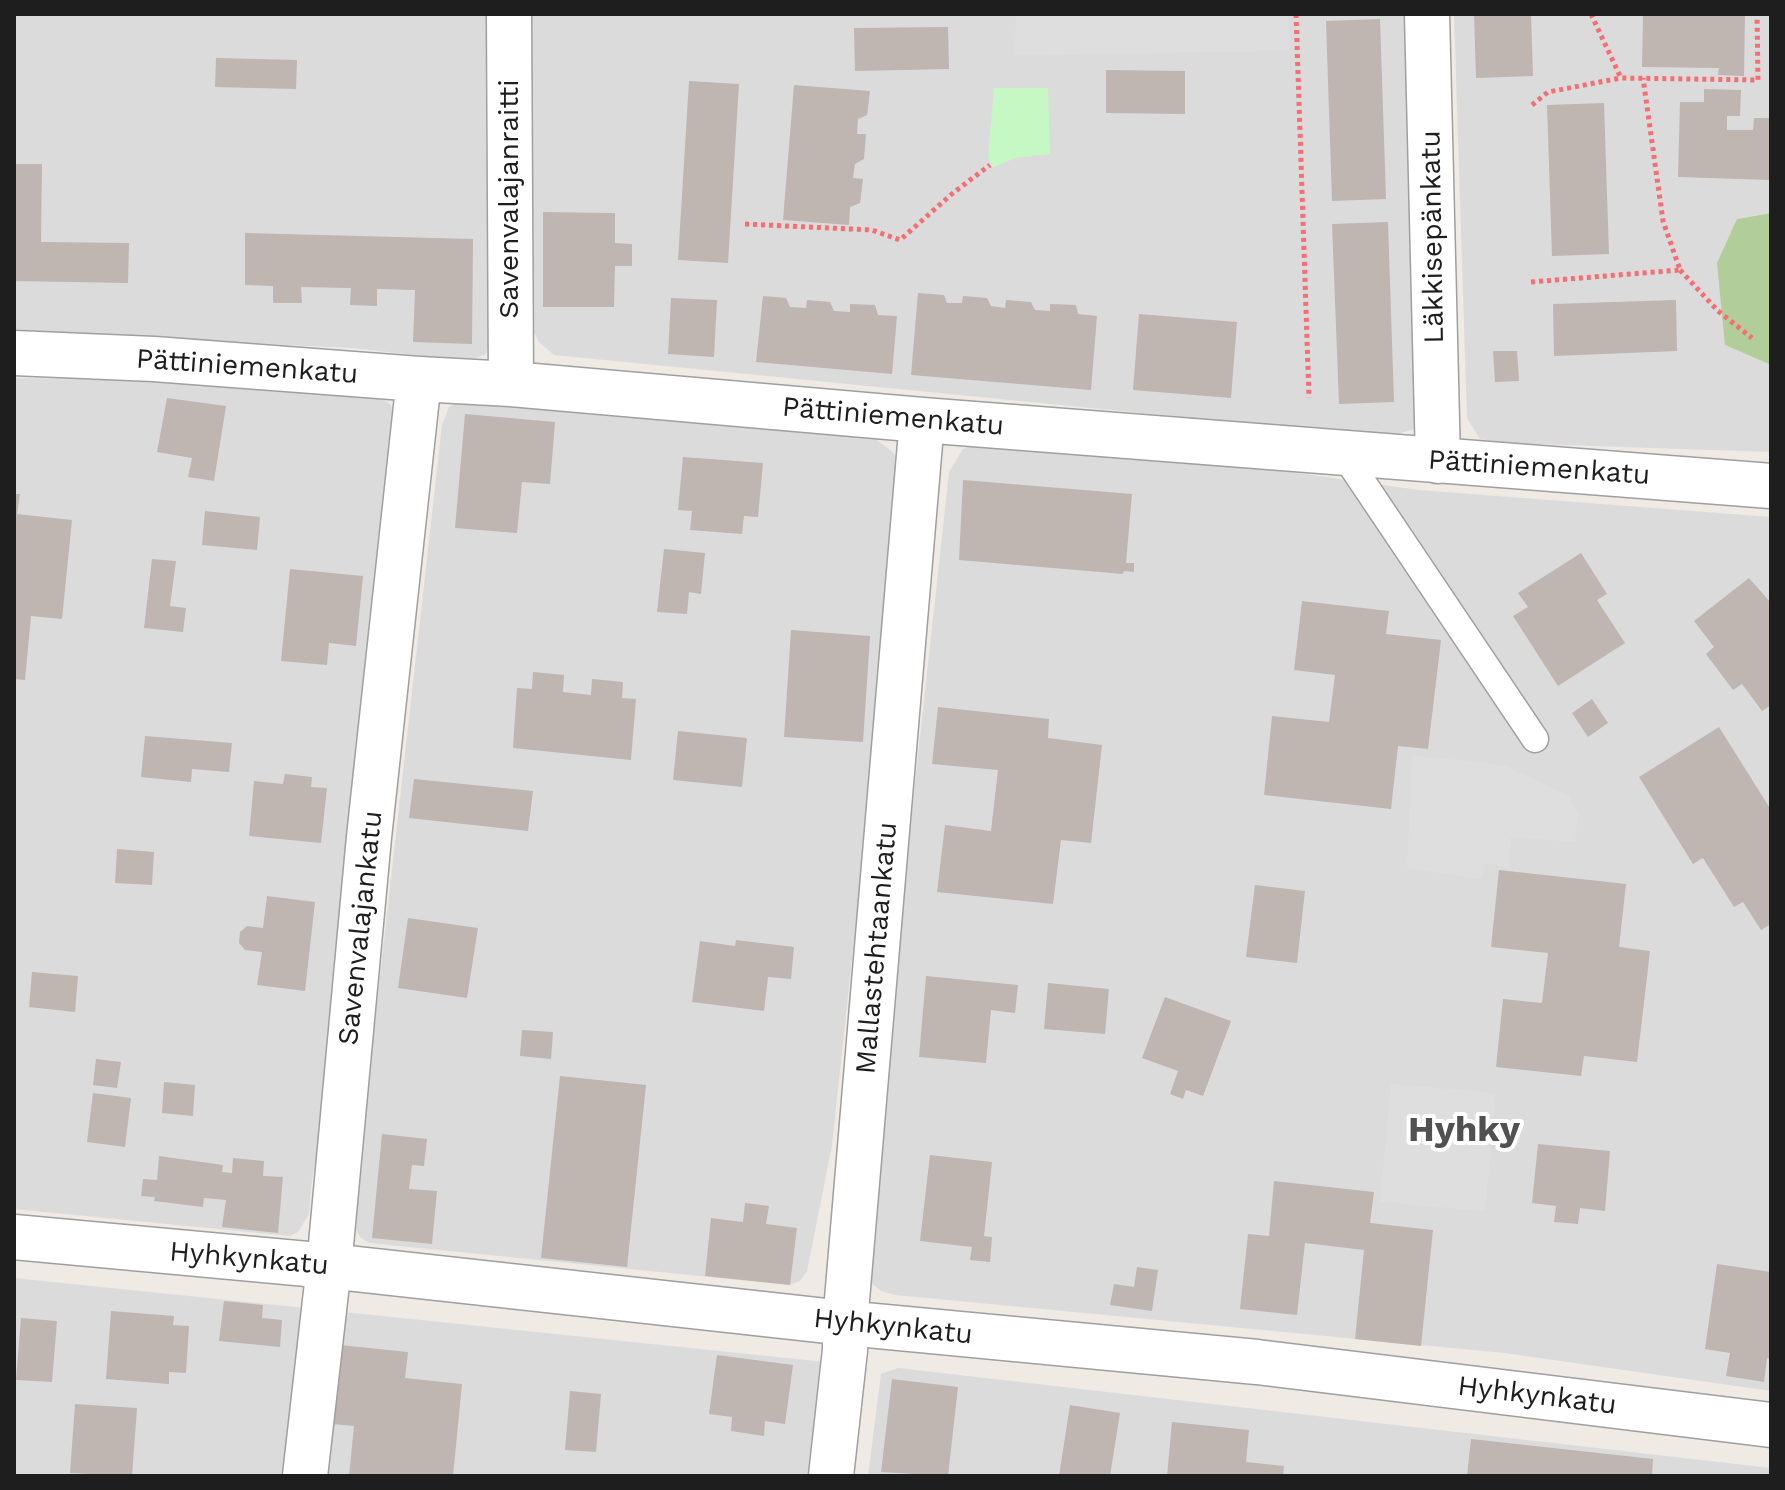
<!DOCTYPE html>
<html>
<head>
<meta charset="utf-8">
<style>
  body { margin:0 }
  #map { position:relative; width:1785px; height:1490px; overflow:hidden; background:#efeae4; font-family:"Work Sans",sans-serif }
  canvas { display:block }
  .frame { position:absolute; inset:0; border:16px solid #1e1e1e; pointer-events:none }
</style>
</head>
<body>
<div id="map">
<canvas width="1785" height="1490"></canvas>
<div class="frame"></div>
</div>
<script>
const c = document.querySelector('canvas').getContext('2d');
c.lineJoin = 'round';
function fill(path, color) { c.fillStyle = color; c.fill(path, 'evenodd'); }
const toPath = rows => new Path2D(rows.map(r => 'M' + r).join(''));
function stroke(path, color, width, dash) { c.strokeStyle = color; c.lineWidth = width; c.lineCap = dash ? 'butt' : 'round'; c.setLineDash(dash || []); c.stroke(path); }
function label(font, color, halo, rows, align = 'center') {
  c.font = font + ' "Work Sans",sans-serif'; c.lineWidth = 8; c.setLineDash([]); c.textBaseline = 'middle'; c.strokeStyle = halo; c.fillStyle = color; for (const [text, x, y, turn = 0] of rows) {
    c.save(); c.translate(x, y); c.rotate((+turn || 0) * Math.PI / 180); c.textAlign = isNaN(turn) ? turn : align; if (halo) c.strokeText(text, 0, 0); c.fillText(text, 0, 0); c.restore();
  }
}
fill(toPath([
  [14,14,490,14,492,336,486,354,468,361,352,348,75,335,14,336],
  [529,14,1416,14,1419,428,1385,437,554,355,539,342,531,326],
  [1454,14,1771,14,1771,213,1737,219,1725,345,1771,365,1771,452,1504,443,1480,439,1467,418],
  [14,378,162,380,378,396,390,404,396,417,336,1031,311,1188,309,1214,298,1232,290,1236,14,1209],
  [465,399,871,436,893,452,902,470,893,576,832,1145,807,1271,800,1281,790,1285,369,1243,360,1237,355,1228,358,1172,442,425,449,407],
  [984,441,1184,457,1419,490,1771,517,1771,1391,1504,1353,895,1295,881,1291,871,1283,865,1270,863,1257,949,472,963,449],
  [14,1278,315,1309,296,1476,14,1476],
  [344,1312,825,1362,810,1476,327,1476],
  [898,1368,1771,1468,1771,1476,868,1476,881,1374]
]), '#dcdbdb');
fill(toPath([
  [1771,213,1771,365,1725,345,1717,263,1737,219]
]), '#b0cd9a');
fill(toPath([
  [994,88,1048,88,1050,154,1015,158,992,168,988,157]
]), '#c5f8c2');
fill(toPath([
  [1016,14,1288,14,1290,51,1015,55],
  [1412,755,1503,765,1568,795,1578,813,1575,842,1511,837,1509,868,1485,863,1481,879,1407,868],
  [1391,1084,1496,1093,1485,1211,1380,1202]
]), '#dedede');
fill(toPath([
  [1474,14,1531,14,1533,76,1476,78],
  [1643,14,1745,14,1744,76,1718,75,1719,68,1642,67],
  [1380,19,1386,199,1332,201,1326,21],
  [948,27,949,69,855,71,854,28],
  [216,58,297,60,296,89,215,87],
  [1106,70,1185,71,1185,114,1106,113],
  [689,81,739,84,728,263,678,260],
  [794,85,870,91,867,115,858,119,857,134,866,134,864,159,855,164,853,178,863,179,860,203,850,207,849,225,783,220],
  [1704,89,1741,90,1740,116,1727,116,1727,130,1753,130,1754,118,1771,118,1771,180,1678,177,1680,102,1704,102],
  [1604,103,1609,254,1552,256,1547,105],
  [14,164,42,164,41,242,129,243,128,283,14,281],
  [543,212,615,213,615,243,632,244,632,266,615,266,614,307,543,307],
  [1388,222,1394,402,1339,404,1332,224],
  [245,233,473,239,472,344,413,342,415,290,377,289,377,306,350,305,351,288,301,287,302,303,273,303,273,286,245,285],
  [918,293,944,295,947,303,962,303,963,296,987,298,991,306,1005,308,1006,300,1031,302,1035,310,1050,311,1050,304,1076,305,1078,314,1097,316,1091,390,911,375],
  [763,296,786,298,790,307,806,308,807,300,830,302,834,311,850,312,850,304,875,305,878,315,897,316,892,374,756,362],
  [671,298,717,300,714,357,668,354],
  [1676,300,1677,351,1554,356,1553,304],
  [1139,314,1237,322,1231,398,1133,390],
  [1493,351,1517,351,1519,381,1495,382],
  [167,398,226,406,214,481,188,477,192,458,157,452],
  [465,414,555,422,550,484,522,482,517,533,455,528],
  [683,457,763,463,758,517,744,516,742,534,690,530,692,511,678,510],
  [963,480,1132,494,1126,563,1134,563,1134,572,1124,571,1123,574,959,560],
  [14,494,20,494,17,514,72,520,62,619,31,616,25,680,14,679],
  [205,511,260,517,257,550,202,545],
  [664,549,705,553,701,594,689,592,687,614,657,612],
  [1581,553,1607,594,1597,600,1625,643,1558,686,1513,616,1528,607,1518,593],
  [152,559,176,561,170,606,186,608,183,632,144,628],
  [290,569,363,576,356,646,329,643,327,665,281,661],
  [1749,578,1771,603,1771,705,1762,711,1742,684,1733,690,1706,654,1714,647,1694,621],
  [1302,601,1389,611,1386,634,1441,640,1428,749,1398,746,1391,809,1264,795,1272,716,1329,722,1335,675,1294,670],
  [791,630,870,636,863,742,784,737],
  [533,672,564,675,563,692,591,695,592,679,623,682,622,698,636,699,631,760,513,748,517,688,532,689],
  [1592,699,1608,723,1588,737,1572,713],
  [938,707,1049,719,1048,738,1102,745,1091,843,1061,840,1053,904,937,892,945,825,991,831,998,770,932,764],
  [1719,727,1771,810,1771,924,1761,930,1743,902,1734,907,1703,858,1693,864,1639,777],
  [678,731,747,738,742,787,673,780],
  [145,736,232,743,229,772,192,769,191,782,141,777],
  [285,774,312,777,311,787,327,788,321,843,249,836,254,781,283,784],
  [414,779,533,791,528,831,409,818],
  [117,849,154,852,152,885,115,883],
  [1499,870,1626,884,1619,947,1650,951,1637,1062,1584,1056,1581,1076,1496,1067,1503,999,1542,1003,1548,953,1491,947],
  [1255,885,1305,891,1297,963,1246,957],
  [267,896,315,902,305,991,257,985,262,952,245,950,239,943,240,932,247,926,263,928],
  [408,918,478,928,467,998,398,988],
  [736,940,794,947,791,979,768,977,764,1011,692,1002,700,941,735,946],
  [32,972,78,976,75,1012,29,1007],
  [926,976,1018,985,1015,1013,991,1010,986,1063,919,1057],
  [1048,983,1109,989,1105,1034,1044,1029],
  [1165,997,1231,1021,1203,1096,1186,1090,1183,1099,1170,1094,1178,1071,1142,1058],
  [522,1030,553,1032,551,1059,520,1056],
  [96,1059,121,1062,117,1088,93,1085],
  [560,1076,646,1085,627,1267,541,1258],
  [164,1082,195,1085,193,1116,162,1113],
  [93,1093,131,1098,125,1147,87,1142],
  [382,1134,427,1139,424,1166,412,1165,409,1189,437,1191,432,1244,372,1238],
  [1538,1144,1610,1151,1605,1211,1580,1208,1578,1224,1554,1222,1556,1206,1532,1203],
  [930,1155,992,1162,984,1236,992,1237,990,1262,970,1260,972,1247,920,1241],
  [159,1156,223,1165,222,1172,232,1173,233,1158,264,1161,263,1176,283,1177,278,1233,222,1227,226,1200,204,1198,203,1207,154,1201,155,1197,141,1196,143,1179,157,1180],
  [1274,1181,1374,1192,1370,1223,1433,1230,1421,1346,1355,1339,1364,1250,1305,1243,1297,1315,1240,1309,1248,1234,1269,1236],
  [745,1203,769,1206,766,1224,797,1228,790,1285,705,1276,711,1218,743,1222],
  [1717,1264,1771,1272,1771,1359,1767,1358,1764,1382,1726,1376,1730,1353,1705,1349],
  [1137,1267,1158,1270,1152,1311,1110,1305,1114,1284,1134,1287],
  [224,1301,263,1305,262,1318,282,1320,280,1347,219,1341],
  [111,1311,174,1316,173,1325,189,1326,186,1373,169,1372,169,1384,106,1379],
  [21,1318,57,1321,52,1382,16,1380],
  [340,1345,408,1352,405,1378,462,1384,453,1476,349,1476,354,1426,332,1424],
  [717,1355,793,1365,785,1424,765,1421,764,1436,731,1431,732,1417,709,1414],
  [892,1379,958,1387,948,1476,881,1472],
  [570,1391,601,1394,596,1452,565,1450],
  [75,1404,137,1408,132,1476,70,1473],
  [1070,1405,1120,1413,1110,1476,1059,1476],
  [1172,1422,1249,1430,1246,1462,1284,1466,1283,1476,1167,1476],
  [1471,1439,1653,1459,1652,1476,1467,1476]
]), '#bfb5b1');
const service = toPath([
  [1343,453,1535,739]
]);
const minor = toPath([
  [509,14,511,384],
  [1427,14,1438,461],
  [14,353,154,359,419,379,511,384,922,420,1771,486],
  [14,1237,329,1266,845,1323,1257,1362,1771,1425],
  [305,1476,329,1266,369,837,419,379],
  [831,1476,845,1350,845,1323,922,420]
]);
stroke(service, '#9f9f9f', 29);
stroke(minor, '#9f9f9f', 47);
stroke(toPath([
  [1296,14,1309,398],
  [1591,14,1621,78,1758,80,1757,14],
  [1532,105,1548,92,1621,78],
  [745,224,872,230,900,240,953,193,990,165],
  [1680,270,1718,311,1752,338],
  [1531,282,1680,270,1663,221,1643,78]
]), '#f66d72', 5, [4, 4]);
stroke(service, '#fff', 26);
stroke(minor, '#fff', 44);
label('28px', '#1e1e1e', '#fff', [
  ["Savenvalajanraitti",510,199,-90],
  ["Läkkisepänkatu",1433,237,-91],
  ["Pättiniemenkatu",247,367,4],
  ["Pättiniemenkatu",893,417,5],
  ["Pättiniemenkatu",1539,468,4],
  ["Savenvalajankatu",361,928,-84],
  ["Mallastehtaankatu",877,948,-85],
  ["Hyhkynkatu",249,1259,5],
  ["Hyhkynkatu",893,1327,6],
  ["Hyhkynkatu",1537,1396,7]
]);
label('bold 36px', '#515151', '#fff', [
  ["Hyhky",1464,1130]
]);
</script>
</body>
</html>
